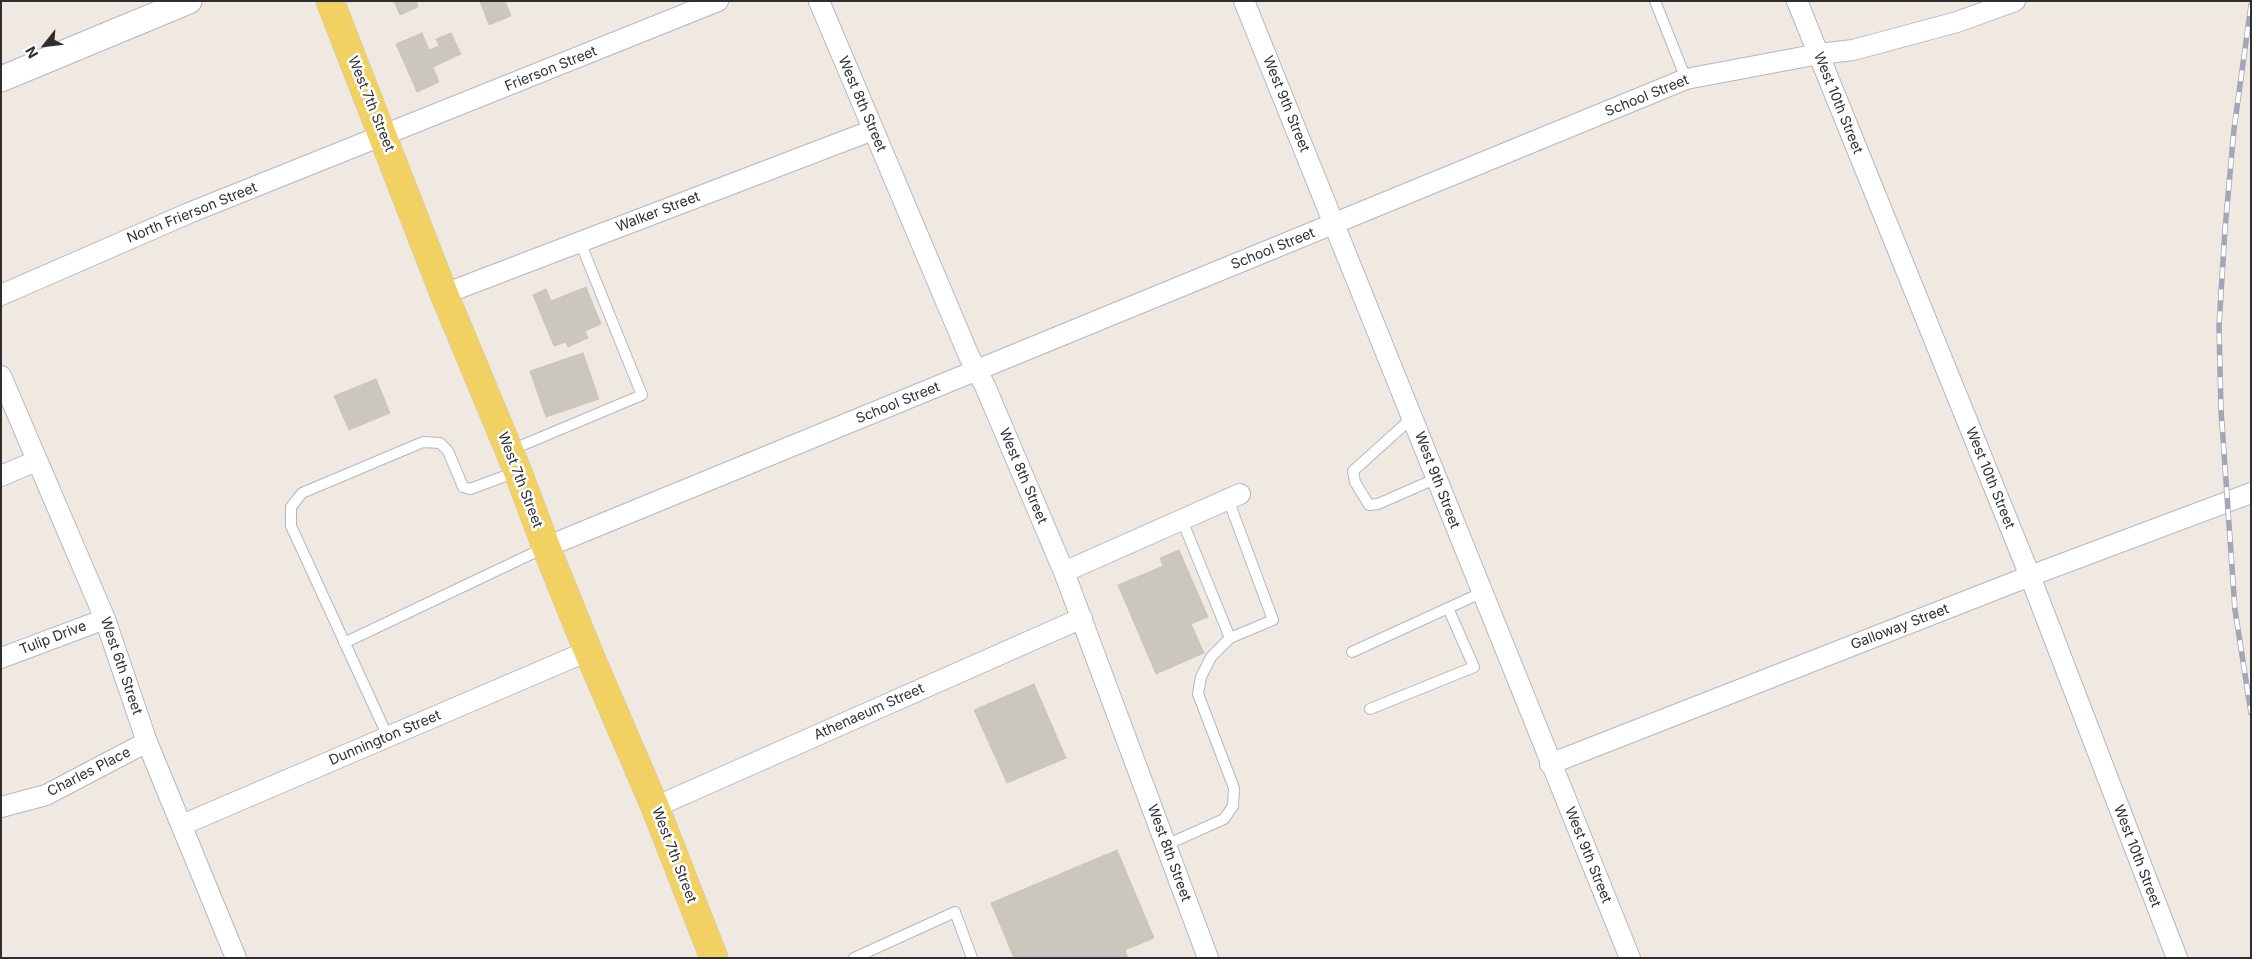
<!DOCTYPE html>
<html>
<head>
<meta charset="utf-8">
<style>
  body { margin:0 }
  #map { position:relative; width:2252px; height:959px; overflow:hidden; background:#efe9e1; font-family:Inter,sans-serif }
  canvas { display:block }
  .frame { position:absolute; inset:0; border:2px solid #2e2e2e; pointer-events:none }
  .north { position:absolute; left:20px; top:20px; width:50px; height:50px; -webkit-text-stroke:4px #fff; paint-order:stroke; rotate:241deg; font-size:14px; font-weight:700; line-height:20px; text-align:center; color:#2e2e2e }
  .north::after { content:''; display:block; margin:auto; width:18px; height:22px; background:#2e2e2e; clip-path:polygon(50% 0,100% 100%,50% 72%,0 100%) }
</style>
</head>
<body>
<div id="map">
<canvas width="2252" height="959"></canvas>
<div class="frame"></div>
<div class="north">N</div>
</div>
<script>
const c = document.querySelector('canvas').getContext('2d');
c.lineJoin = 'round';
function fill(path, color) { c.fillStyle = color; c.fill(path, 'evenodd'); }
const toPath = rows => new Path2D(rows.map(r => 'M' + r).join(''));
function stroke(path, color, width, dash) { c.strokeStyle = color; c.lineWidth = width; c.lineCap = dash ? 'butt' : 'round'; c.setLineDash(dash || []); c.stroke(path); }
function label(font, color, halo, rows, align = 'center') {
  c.font = font + ' Inter,sans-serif'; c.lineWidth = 5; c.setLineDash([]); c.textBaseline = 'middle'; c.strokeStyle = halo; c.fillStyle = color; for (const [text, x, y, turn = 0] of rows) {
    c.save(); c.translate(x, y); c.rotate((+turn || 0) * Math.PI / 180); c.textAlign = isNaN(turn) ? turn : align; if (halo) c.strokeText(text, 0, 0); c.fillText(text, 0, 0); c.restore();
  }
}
const building = toPath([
  [394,1,416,1,418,7,400,15,394,1],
  [480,1,505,1,511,16,489,25,480,1],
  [422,33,429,50,439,46,436,39,451,33,461,54,433,67,439,82,417,92,396,44,422,33],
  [586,287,601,324,585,331,588,338,568,347,566,342,554,346,533,295,546,289,551,301,586,287],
  [583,353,599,399,546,417,530,371,583,353],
  [376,379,390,413,349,430,334,396,376,379],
  [1179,550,1208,617,1191,624,1204,653,1156,674,1118,585,1163,566,1160,558,1179,550],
  [1034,684,1066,758,1007,783,974,710,1034,684],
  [1117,850,1154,938,1125,950,1128,958,1014,958,991,903,1117,850]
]);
fill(building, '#cbc7bf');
stroke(building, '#cbc5ba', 1);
const service = toPath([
  [1655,1,1686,79],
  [1413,417,1353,471,1355,482,1369,505,1378,504,1435,479],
  [511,450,642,395,580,242],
  [1182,520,1230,638],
  [344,643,544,548],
  [1352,652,1481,593],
  [1370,709,1474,667,1448,608],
  [388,737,291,526,291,507,302,493,423,442,440,443,448,451,463,487,470,489,516,472],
  [1166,845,1224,819,1233,806,1234,788,1198,694,1201,677,1211,657,1230,638,1273,620,1228,499],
  [854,958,955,912,972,958]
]);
const minor = toPath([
  [819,1,969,356,985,386,1064,572,1208,958],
  [1244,1,1630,958],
  [1797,1,2030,576,2177,958],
  [444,294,873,130],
  [1,295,189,213,718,1],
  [1,376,105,619,147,742,236,958],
  [1,476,36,461],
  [546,547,1686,79,1819,54,1853,50,1957,22,2015,1],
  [1064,572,1240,494],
  [1,658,105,619],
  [1550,764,2030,576,2251,493],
  [1,807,46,795,147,742],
  [655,807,1082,618],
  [182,825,588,651]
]);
const tertiary = toPath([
  [1,79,189,1]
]);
const primary = toPath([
  [330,1,444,294,518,472,546,547,588,651,655,807,714,958]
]);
stroke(service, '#b4b7c1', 12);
stroke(minor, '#b4b7c1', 22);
stroke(tertiary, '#b4b7c1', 27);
stroke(primary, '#c9c9c9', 29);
stroke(service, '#fff', 10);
stroke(minor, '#fff', 20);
stroke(tertiary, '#fff', 25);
stroke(primary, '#f2d163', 28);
const rail = toPath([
  [2251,5,2234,129,2225,229,2219,326,2221,410,2235,610,2251,713]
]);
stroke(rail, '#a3a6b8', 5.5);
stroke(rail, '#fff', 4, [11]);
label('14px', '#2e2e2e', '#fff', [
  ["Frierson Street",551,69,-22],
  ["School Street",1647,96,-22],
  ["West 10th Street",1838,103,68],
  ["West 7th Street",371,104,68],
  ["West 8th Street",862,104,67],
  ["West 9th Street",1286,104,68],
  ["Walker Street",658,212,-21],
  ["North Frierson Street",192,213,-22],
  ["School Street",1273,249,-22],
  ["School Street",898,403,-22],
  ["West 8th Street",1023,476,67],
  ["West 10th Street",1990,478,68],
  ["West 7th Street",520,480,69],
  ["West 9th Street",1437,480,69],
  ["Galloway Street",1900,627,-21],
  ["Tulip Drive",53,638,-21],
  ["West 6th Street",121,666,71],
  ["Athenaeum Street",869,712,-24],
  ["Dunnington Street",385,738,-23],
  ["Charles Place",89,772,-27],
  ["West 8th Street",1169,853,70],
  ["West 7th Street",674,855,69],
  ["West 9th Street",1588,855,68],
  ["West 10th Street",2137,856,69]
]);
</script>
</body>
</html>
